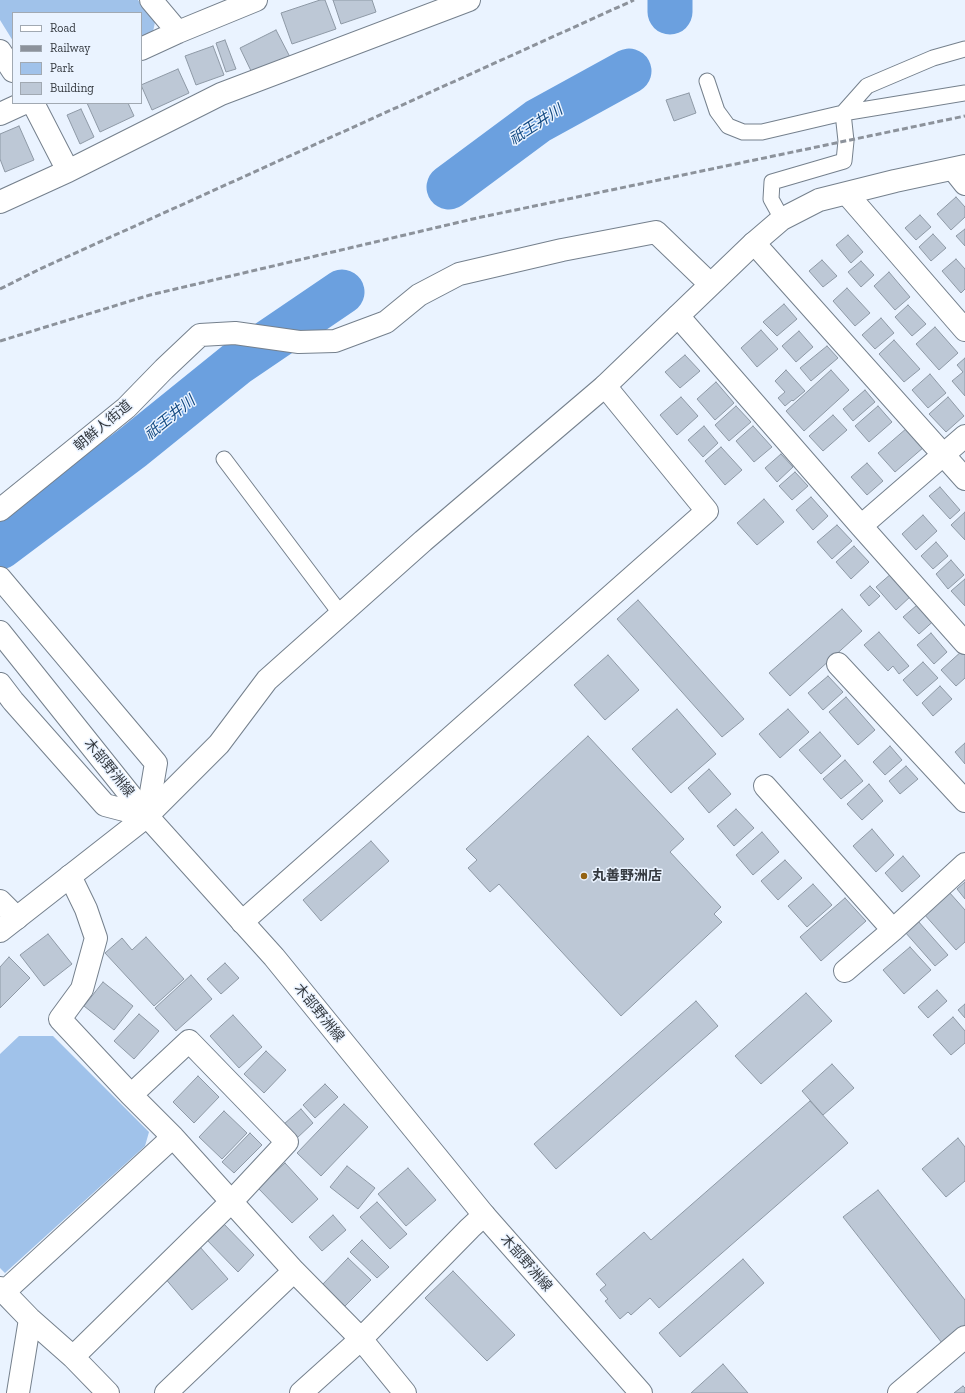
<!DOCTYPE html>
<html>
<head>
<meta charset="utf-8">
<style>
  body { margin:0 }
  #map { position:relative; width:965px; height:1393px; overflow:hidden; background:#eaf3ff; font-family:"Zilla Slab",serif }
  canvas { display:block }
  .legend { position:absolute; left:12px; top:12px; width:130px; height:92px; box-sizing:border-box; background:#eaf3ff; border:1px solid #a1a9b2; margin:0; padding:5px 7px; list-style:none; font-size:12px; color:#34393f }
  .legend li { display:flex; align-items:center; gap:8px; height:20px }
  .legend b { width:20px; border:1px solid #a1a9b2 }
</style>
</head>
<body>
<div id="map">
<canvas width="965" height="1393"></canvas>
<ul class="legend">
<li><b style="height:5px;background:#fff"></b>Road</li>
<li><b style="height:5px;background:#8c929b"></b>Railway</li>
<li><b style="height:11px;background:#a0c2ea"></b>Park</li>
<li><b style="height:11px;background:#bdc8d6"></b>Building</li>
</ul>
</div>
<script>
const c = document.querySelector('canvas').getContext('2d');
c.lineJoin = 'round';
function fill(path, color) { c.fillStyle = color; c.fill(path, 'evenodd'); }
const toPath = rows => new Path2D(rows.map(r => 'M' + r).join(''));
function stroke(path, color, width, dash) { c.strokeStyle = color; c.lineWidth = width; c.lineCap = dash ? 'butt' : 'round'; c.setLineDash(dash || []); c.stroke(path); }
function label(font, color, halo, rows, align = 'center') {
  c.font = font + ' "Zilla Slab","Noto Sans JP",serif'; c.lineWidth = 3; c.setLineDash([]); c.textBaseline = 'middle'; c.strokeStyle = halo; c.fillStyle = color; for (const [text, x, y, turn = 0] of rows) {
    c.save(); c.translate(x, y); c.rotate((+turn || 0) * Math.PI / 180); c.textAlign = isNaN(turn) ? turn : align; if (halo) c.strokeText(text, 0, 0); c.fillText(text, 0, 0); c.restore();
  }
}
fill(toPath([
  [0,0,138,0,155,22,152,37,141,41,141,13,13,13,13,41,0,20],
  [19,1036,53,1036,149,1132,145,1146,5,1273,0,1268,0,1054]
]), '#a0c2ea');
stroke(toPath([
  [670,12,670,0],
  [449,187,538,121,629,71],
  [0,547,132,448,236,364,342,292]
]), '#6ba0df', 45);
const building = toPath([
  [320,0,325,0,336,29,292,44,281,13,320,0],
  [333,0,372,0,376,12,341,24,333,0],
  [276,30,290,57,253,75,240,48,276,30],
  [225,40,236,69,226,72,216,43,225,40],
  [213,46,224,75,196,85,185,56,213,46],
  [178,69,189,93,152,110,141,85,178,69],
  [689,93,696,113,674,121,666,100,689,93],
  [87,103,128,103,134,116,100,132,87,103],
  [81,109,94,137,80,144,67,115,81,109],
  [19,126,34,160,5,172,0,159,0,134,19,126],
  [956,197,965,207,965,217,951,230,937,214,956,197],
  [920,215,931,227,916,240,905,228,920,215],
  [965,229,965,246,956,236,965,229],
  [933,234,946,248,931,261,919,247,933,234],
  [848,235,863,252,851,263,836,245,848,235],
  [956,259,965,269,965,289,961,293,942,271,956,259],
  [822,260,837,276,823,287,809,271,822,260],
  [861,261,874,275,861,287,848,272,861,261],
  [889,272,910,297,895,310,874,286,889,272],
  [847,288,870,313,855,326,833,301,847,288],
  [784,304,797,319,777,336,763,322,784,304],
  [908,305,926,324,912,336,895,317,908,305],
  [881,318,894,333,875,349,862,335,881,318],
  [935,327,958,353,939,370,916,344,935,327],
  [761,330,778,349,757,367,741,348,761,330],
  [799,331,813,347,796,362,782,346,799,331],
  [894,340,920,369,904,382,879,354,894,340],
  [827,346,838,358,811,381,800,368,827,346],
  [685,355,700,371,680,388,665,372,685,355],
  [965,358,965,396,952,381,963,372,957,365,965,358],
  [786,370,805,391,793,401,792,400,785,406,778,398,785,392,775,381,786,370],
  [831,370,849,390,804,431,786,411,831,370],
  [930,374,946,393,928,408,912,390,930,374],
  [716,382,734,403,715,420,697,399,716,382],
  [865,390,875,402,853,421,843,409,865,390],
  [681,397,698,416,677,435,660,415,681,397],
  [948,397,964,416,946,432,929,414,948,397],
  [736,406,751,422,729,441,715,425,736,406],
  [878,406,892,422,869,442,855,426,878,406],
  [833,415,847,430,823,451,809,436,833,415],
  [704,426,718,443,703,457,688,440,704,426],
  [753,426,772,447,754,462,736,441,753,426],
  [907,428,924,447,895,472,878,453,907,428],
  [721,447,742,470,725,485,705,461,721,447],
  [781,454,793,467,777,482,765,468,781,454],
  [867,463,883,481,867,495,851,477,867,463],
  [795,472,808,486,792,500,779,486,795,472],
  [940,487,960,510,950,519,929,496,940,487],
  [811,497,828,516,813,530,796,510,811,497],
  [764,499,784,522,757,545,737,523,764,499],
  [965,512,965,540,951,525,965,512],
  [923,515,937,531,916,550,902,534,923,515],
  [837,525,852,541,832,559,817,542,837,525],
  [936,542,948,556,933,569,921,556,936,542],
  [854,546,869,562,851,579,836,562,854,546],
  [951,560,964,575,948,589,936,574,951,560],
  [892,573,912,595,896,610,876,587,892,573],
  [965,579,965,606,951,591,965,579],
  [870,586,880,596,869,606,860,595,870,586],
  [638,600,744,719,722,737,617,619,638,600],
  [923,600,938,617,919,634,903,617,923,600],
  [842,609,862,631,790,696,769,673,842,609],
  [879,632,909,666,899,674,893,666,888,671,864,645,879,632],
  [931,633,947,652,934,664,917,645,931,633],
  [963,650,965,653,965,678,956,686,941,670,963,650],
  [608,655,639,690,605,720,574,685,608,655],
  [923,662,938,678,917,696,903,680,923,662],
  [828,676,843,692,823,710,808,693,828,676],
  [940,686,952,699,933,716,922,703,940,686],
  [846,697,875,730,858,745,829,712,846,697],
  [677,709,716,754,671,793,632,749,677,709],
  [788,709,809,732,780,758,759,734,788,709],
  [820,732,841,756,821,774,799,750,820,732],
  [588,736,684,839,670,852,721,907,714,914,722,922,621,1016,499,884,490,892,468,868,477,860,466,849,588,736],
  [965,743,965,764,955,752,965,743],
  [890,746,902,760,885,775,873,762,890,746],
  [845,760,863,781,841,799,823,779,845,760],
  [906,766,918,779,900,794,889,781,906,766],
  [709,769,731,794,709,813,688,788,709,769],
  [869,784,883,801,862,820,847,804,869,784],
  [736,809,754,828,734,846,717,826,736,809],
  [872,829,894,855,876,872,853,846,872,829],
  [762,832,779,852,753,875,736,855,762,832],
  [371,841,389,861,321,921,303,900,371,841],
  [903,856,920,876,902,892,885,873,903,856],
  [785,860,802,878,778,900,761,881,785,860],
  [965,882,965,899,957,889,965,882],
  [813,884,832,905,807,927,788,906,813,884],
  [949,892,965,910,965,942,956,950,924,914,949,892],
  [845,898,866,921,821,961,800,937,845,898],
  [918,921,948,955,935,966,905,932,918,921],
  [48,934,72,964,44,986,20,955,48,934],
  [146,937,184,979,154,1006,105,953,122,938,132,950,146,937],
  [910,947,931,970,904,994,883,970,910,947],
  [9,957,30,978,0,1008,0,967,9,957],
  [225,963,239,978,221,994,207,979,225,963],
  [191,975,212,999,176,1031,155,1008,191,975],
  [103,982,133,1006,114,1030,84,1006,103,982],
  [937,990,947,1001,928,1018,918,1007,937,990],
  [806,993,832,1021,761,1084,735,1056,806,993],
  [696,1001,718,1026,556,1169,534,1144,696,1001],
  [965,1004,965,1018,958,1010,965,1004],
  [139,1014,159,1031,134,1059,114,1041,139,1014],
  [233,1015,262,1047,239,1068,210,1036,233,1015],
  [953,1017,965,1031,965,1043,951,1055,933,1035,953,1017],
  [266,1051,286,1070,264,1093,244,1074,266,1051],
  [832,1064,854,1088,823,1115,802,1091,832,1064],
  [198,1076,219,1097,194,1123,173,1102,198,1076],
  [325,1084,338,1097,315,1118,303,1105,325,1084],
  [810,1101,848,1143,659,1308,650,1298,631,1315,628,1312,620,1319,605,1301,608,1299,600,1290,606,1285,596,1274,644,1232,651,1240,810,1101],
  [344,1104,368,1127,321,1176,297,1153,344,1104],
  [301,1109,313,1123,297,1138,284,1124,301,1109],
  [224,1111,247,1133,222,1159,199,1137,224,1111],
  [250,1133,262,1145,234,1173,222,1162,250,1133],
  [958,1138,965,1147,965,1181,946,1197,922,1169,958,1138],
  [285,1163,318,1199,292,1223,258,1188,285,1163],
  [347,1166,375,1188,358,1209,330,1187,347,1166],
  [408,1168,436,1200,406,1226,378,1194,408,1168],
  [878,1190,965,1300,965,1325,942,1343,843,1217,878,1190],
  [377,1202,407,1234,390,1249,360,1217,377,1202],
  [333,1215,346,1230,322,1251,309,1237,333,1215],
  [221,1221,254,1255,238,1272,204,1237,221,1221],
  [362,1240,389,1267,377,1278,350,1252,362,1240],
  [200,1247,228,1279,192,1310,164,1277,200,1247],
  [348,1258,371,1280,345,1306,322,1285,348,1258],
  [743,1259,764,1283,680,1357,659,1333,743,1259],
  [453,1271,515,1335,487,1361,425,1298,453,1271],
  [723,1364,748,1393,691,1393,723,1364],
  [963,1386,965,1388,965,1393,954,1393,963,1386]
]);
fill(building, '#bdc8d6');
stroke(building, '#8e99a6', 1);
const lane = toPath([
  [707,81,717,111,728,126,743,132,762,132,843,113,867,86,933,58,965,49],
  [782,219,771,199,772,182,844,161,846,141,843,113,965,93],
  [224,459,340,613]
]);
const street = toPath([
  [151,0,178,32],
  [141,49,178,32,256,0],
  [0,51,13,71],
  [33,103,68,171],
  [0,114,24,103],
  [953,169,965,184],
  [847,194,965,330],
  [0,202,68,171,221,94,469,0],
  [754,243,965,479],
  [678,316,861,526,965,643],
  [0,510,126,408,164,369,200,335,235,333,299,342,335,341,386,322,419,295,459,274,562,250,656,232,710,284],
  [861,526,965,436],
  [0,578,156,763,147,816,105,805,13,701,0,684],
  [838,664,965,801],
  [765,786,893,930],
  [70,876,86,909,96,938,82,989,60,1019,131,1095,173,1137,294,1271,361,1339,405,1393],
  [0,901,17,918],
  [242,922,707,511,605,386],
  [845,971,893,930,965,864],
  [0,1288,30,1319,73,1357,108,1393],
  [4,1292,173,1137],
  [73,1357,232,1201,287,1142,189,1041,131,1095],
  [18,1393,30,1319],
  [166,1393,294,1271],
  [301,1393,361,1339,470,1228,484,1215],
  [899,1393,965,1337]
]);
const secondary = toPath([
  [0,632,147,816,274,957,484,1215,641,1393],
  [0,931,147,816,219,744,267,680,423,541,605,386,754,243,782,219,819,200,895,181,965,166]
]);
stroke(lane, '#75808d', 17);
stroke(street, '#75808d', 24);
stroke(secondary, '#75808d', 24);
stroke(lane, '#fff', 15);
stroke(street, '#fff', 22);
stroke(secondary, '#fff', 22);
stroke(toPath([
  [0,289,40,269,634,0],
  [0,341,150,295,477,218,965,116]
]), '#8c929b', 3, [6, 3]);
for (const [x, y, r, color] of [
  [584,876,4,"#946313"]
]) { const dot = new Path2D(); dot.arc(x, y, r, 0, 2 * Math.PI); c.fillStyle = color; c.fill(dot); stroke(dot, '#eaf3ff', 1.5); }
label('14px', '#34393f', '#eaf3ff', [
  ["朝鮮人街道",103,426,-40],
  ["木部野洲線",109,768,51],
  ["木部野洲線",319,1013,51],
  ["木部野洲線",526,1263,49]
]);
label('bold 14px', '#34393f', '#eaf3ff', [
  ["丸善野洲店",592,876]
], 'left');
label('italic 15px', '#114881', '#eaf3ff', [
  ["祇王井川",536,125,-33],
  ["祇王井川",170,418,-39]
]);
</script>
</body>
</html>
